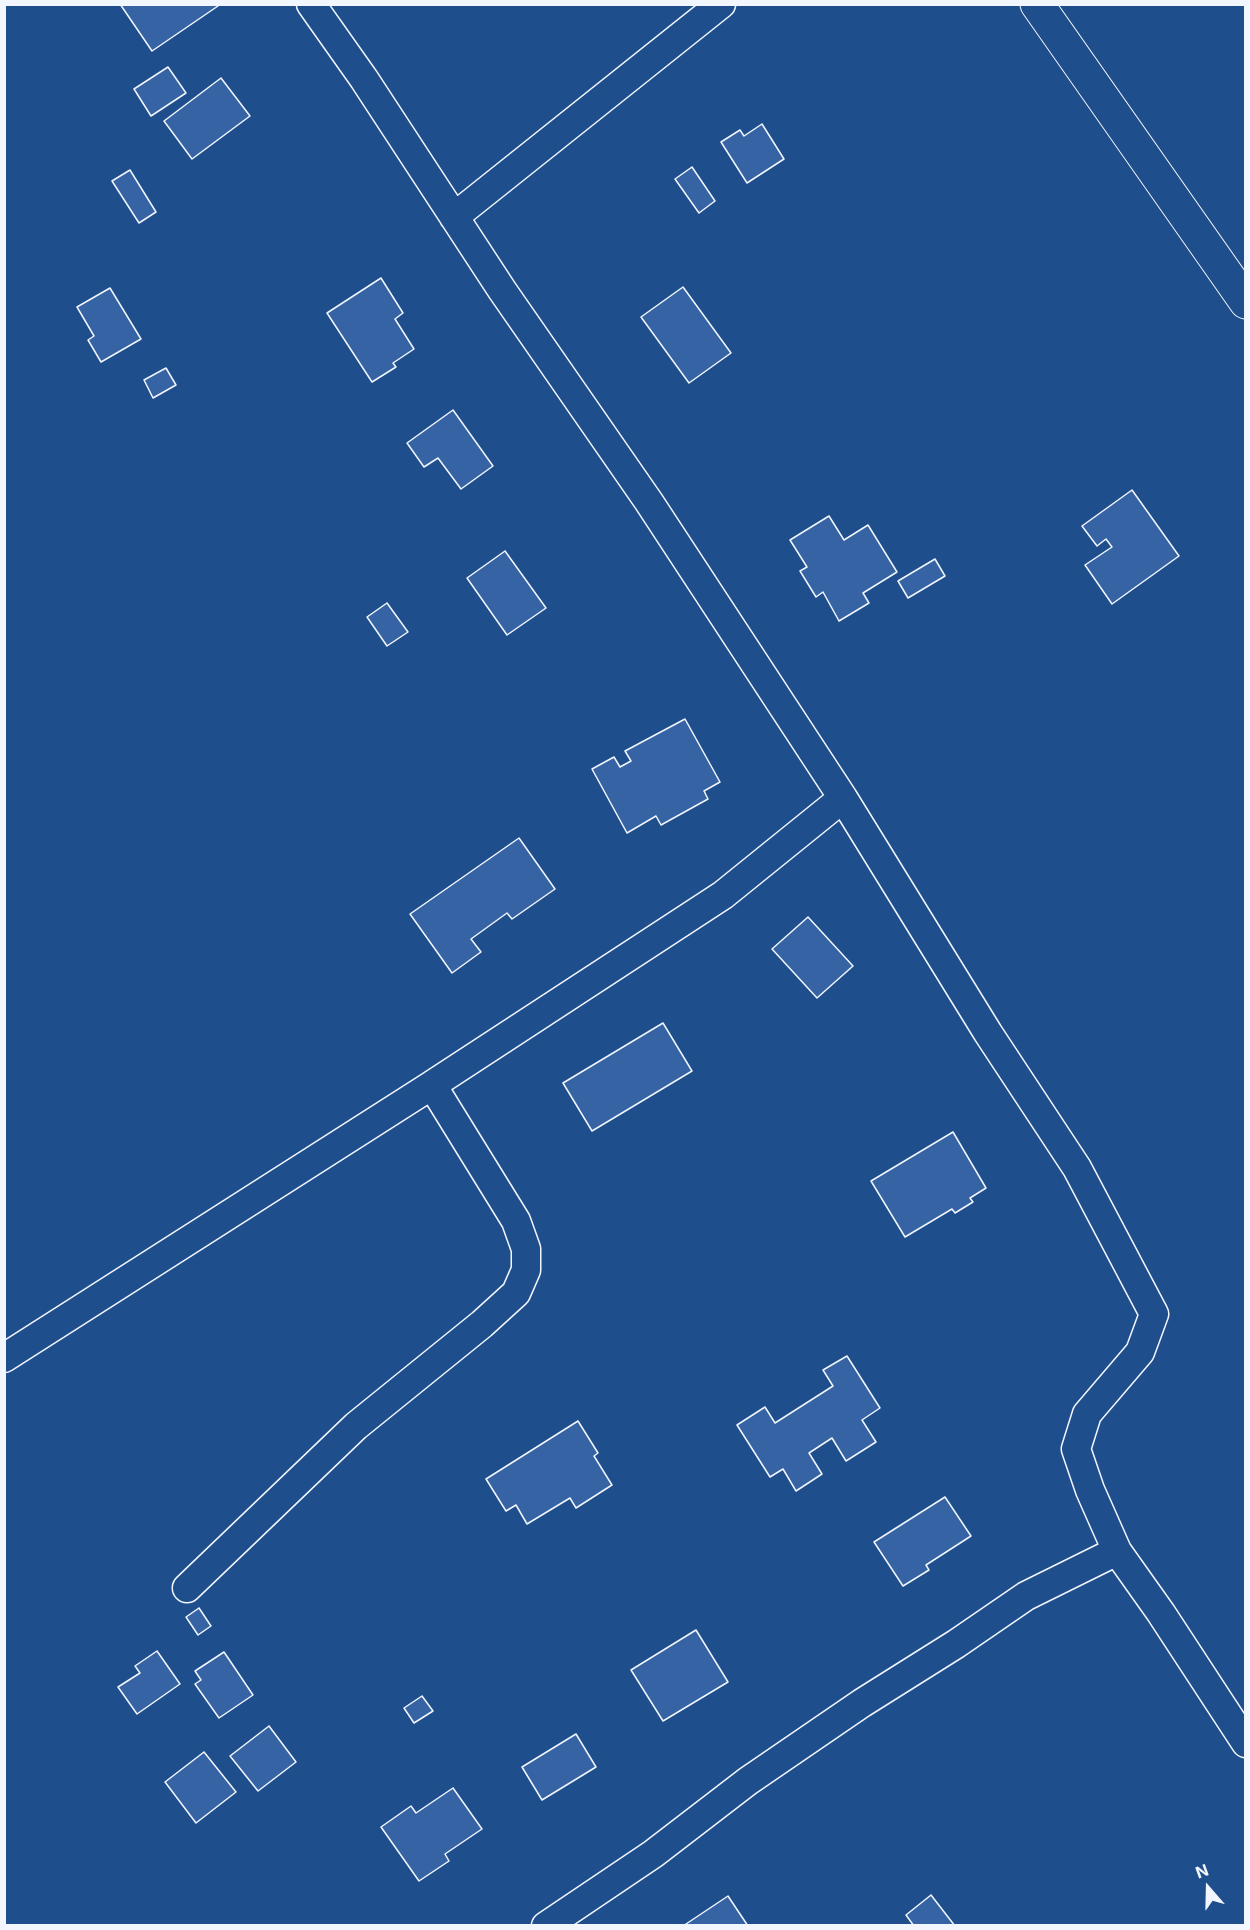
<!DOCTYPE html>
<html>
<head>
<meta charset="utf-8">
<style>
  body { margin:0 }
  #map { position:relative; width:1250px; height:1930px; overflow:hidden; background:#1f4e8c; font-family:Inter,sans-serif }
  canvas { display:block }
  .frame { position:absolute; inset:0; border:6px solid #f2f6ff; pointer-events:none }
  .north { position:absolute; left:1178px; top:1858px; width:60px; height:60px; -webkit-text-stroke:4px #1f4e8c; paint-order:stroke; rotate:340deg; font-size:16px; font-weight:700; line-height:24px; text-align:center; color:#f2f6ff }
  .north::after { content:''; display:block; margin:auto; width:21px; height:27px; background:#f2f6ff; clip-path:polygon(50% 0,100% 100%,50% 72%,0 100%) }
</style>
</head>
<body>
<div id="map">
<canvas width="1250" height="1930"></canvas>
<div class="frame"></div>
<div class="north">N</div>
</div>
<script>
const c = document.querySelector('canvas').getContext('2d');
c.lineJoin = 'round';
function fill(path, color) { c.fillStyle = color; c.fill(path, 'evenodd'); }
const toPath = rows => new Path2D(rows.map(r => 'M' + r).join(''));
function stroke(path, color, width, dash) { c.strokeStyle = color; c.lineWidth = width; c.lineCap = dash ? 'butt' : 'round'; c.setLineDash(dash || []); c.stroke(path); }
const building = toPath([
  [120,4,217,4,218,6,152,51,120,4],
  [168,67,186,93,151,116,134,89,168,67],
  [221,78,250,116,192,159,164,121,221,78],
  [762,124,784,159,747,183,721,142,740,130,744,136,762,124],
  [692,167,715,201,699,213,675,179,692,167],
  [130,170,156,212,139,223,112,181,130,170],
  [381,278,403,313,395,319,414,349,393,363,396,367,372,382,327,313,381,278],
  [683,287,731,353,689,383,641,317,683,287],
  [110,288,141,339,101,362,88,340,94,336,77,307,110,288],
  [166,368,176,385,153,398,144,380,166,368],
  [453,410,493,466,461,489,438,458,424,467,407,443,453,410],
  [1132,490,1179,556,1112,604,1085,565,1112,547,1106,539,1097,546,1082,526,1132,490],
  [829,516,844,540,868,525,897,572,863,593,869,603,839,621,823,592,816,597,800,571,807,567,790,540,829,516],
  [505,551,546,608,507,635,467,578,505,551],
  [935,559,945,576,908,598,898,581,935,559],
  [387,603,408,632,387,646,367,617,387,603],
  [685,719,720,782,704,791,708,799,661,825,656,816,627,833,592,769,614,757,620,767,631,761,625,751,685,719],
  [519,838,555,889,512,919,507,913,471,939,481,952,452,973,410,914,519,838],
  [808,917,853,966,817,998,772,949,808,917],
  [663,1023,692,1071,592,1131,563,1083,663,1023],
  [953,1132,986,1188,970,1198,973,1202,955,1213,952,1209,905,1237,871,1181,953,1132],
  [847,1356,880,1408,862,1420,876,1442,846,1461,832,1438,809,1453,822,1474,796,1491,783,1469,770,1477,737,1425,765,1407,775,1423,833,1386,823,1370,847,1356],
  [578,1421,598,1453,594,1456,612,1485,576,1508,570,1498,527,1524,516,1505,506,1511,486,1479,578,1421],
  [945,1497,971,1536,926,1565,929,1570,903,1586,874,1542,945,1497],
  [199,1608,211,1626,198,1635,186,1617,199,1608],
  [696,1630,728,1682,663,1721,631,1670,696,1630],
  [157,1651,180,1684,137,1714,118,1687,140,1673,135,1666,157,1651],
  [224,1652,253,1695,219,1718,195,1684,201,1680,195,1671,224,1652],
  [422,1696,433,1711,414,1723,404,1708,422,1696],
  [269,1726,296,1762,258,1791,230,1756,269,1726],
  [576,1734,596,1767,542,1800,522,1767,576,1734],
  [204,1752,236,1792,196,1823,165,1782,204,1752],
  [453,1788,482,1829,445,1854,449,1861,419,1881,381,1827,411,1806,416,1813,453,1788],
  [931,1895,955,1926,914,1926,906,1915,931,1895],
  [728,1896,748,1926,683,1926,728,1896]
]);
fill(building, '#3563a3');
stroke(building, '#f2f6ff', 1.5);
const street = toPath([
  [311,4,364,79,502,290,649,502,843,798,988,1033,1077,1168,1154,1314,1140,1352,1087,1414,1076,1449,1090,1490,1117,1551,1161,1613,1246,1743],
  [454,217,721,4],
  [4,1358,432,1085],
  [187,1588,356,1426,482,1324,516,1293,526,1270,526,1249,516,1221,432,1085,723,895,843,798],
  [546,1926,653,1854,748,1781,862,1703,956,1644,1026,1596,1117,1551]
]);
const secondary = toPath([
  [1037,4,1246,302]
]);
stroke(street, '#f2f6ff', 31);
stroke(secondary, '#f2f6ff', 35);
stroke(street, '#1f4e8c', 28);
stroke(secondary, '#1f4e8c', 33);
</script>
</body>
</html>
